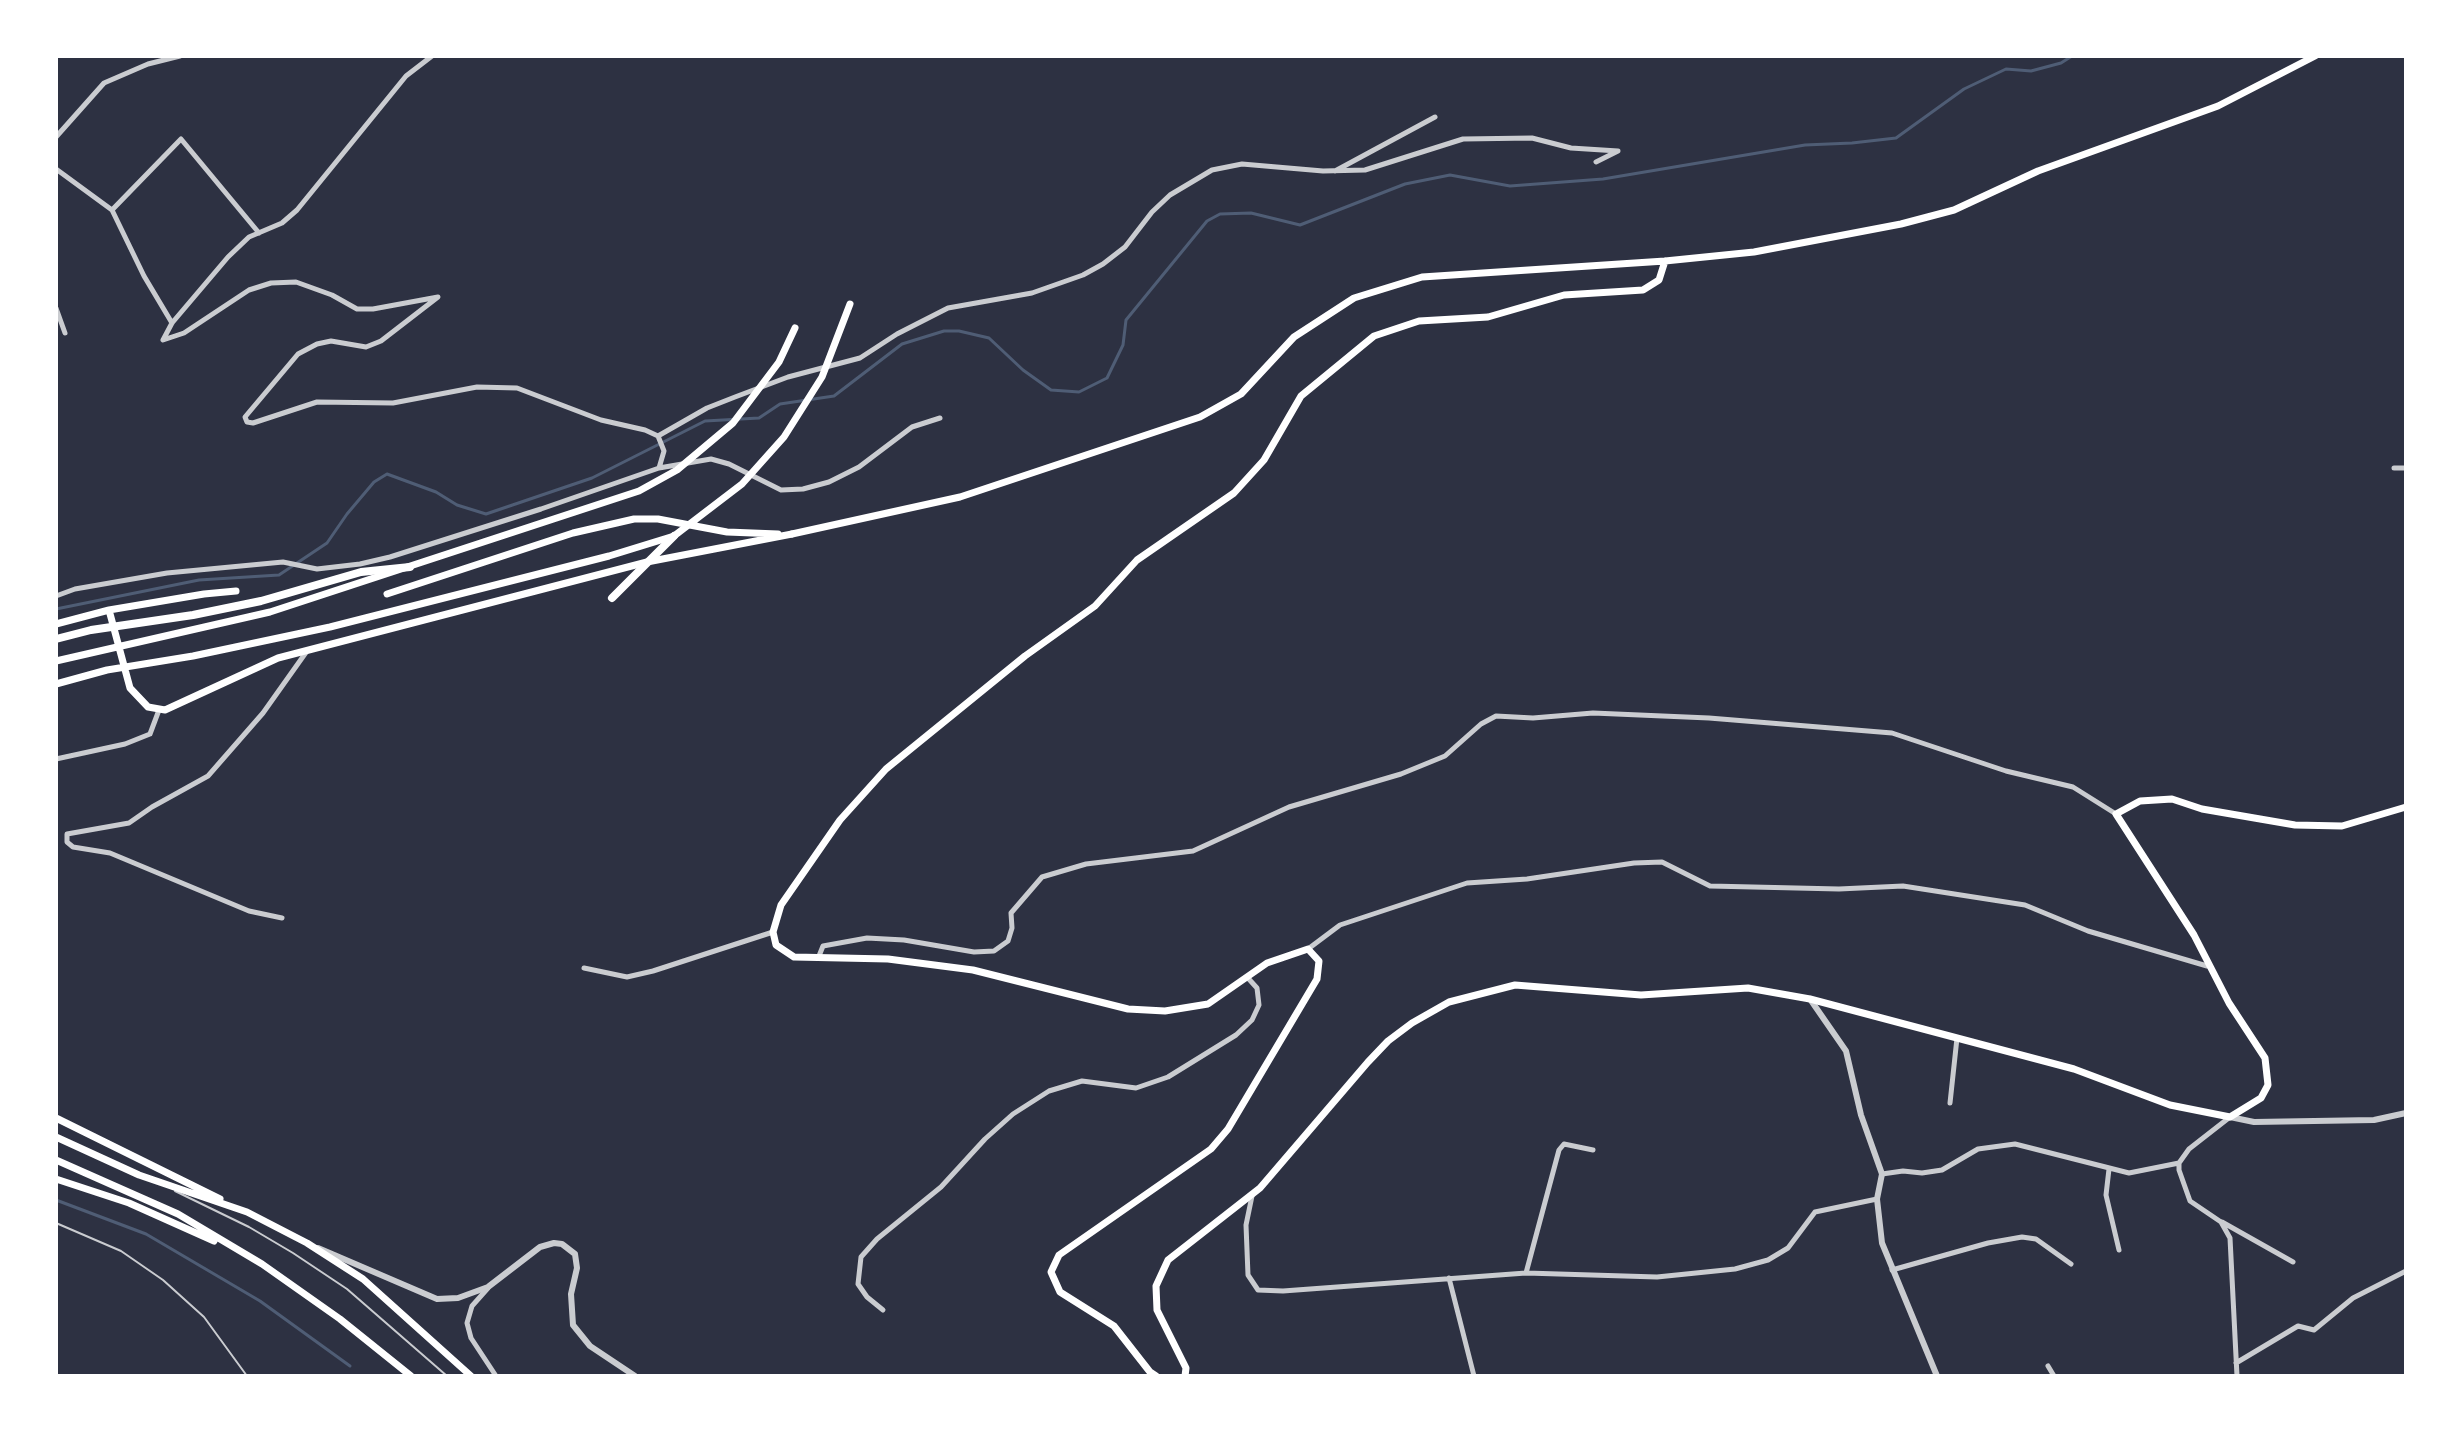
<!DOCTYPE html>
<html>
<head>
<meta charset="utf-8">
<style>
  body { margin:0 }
  #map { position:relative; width:2462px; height:1432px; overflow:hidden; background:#2d3142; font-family:"Golos Text",sans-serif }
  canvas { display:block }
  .frame { position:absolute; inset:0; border:58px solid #fff; pointer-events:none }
</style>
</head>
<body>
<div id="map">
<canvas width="2462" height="1432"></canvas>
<div class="frame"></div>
</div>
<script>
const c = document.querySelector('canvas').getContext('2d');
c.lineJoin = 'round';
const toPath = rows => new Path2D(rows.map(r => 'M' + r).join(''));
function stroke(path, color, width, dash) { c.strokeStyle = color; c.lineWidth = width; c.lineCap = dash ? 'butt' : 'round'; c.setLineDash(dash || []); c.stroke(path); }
stroke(toPath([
  [56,609,199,580,279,575,327,543,347,514,374,482,387,474,436,492,457,505,486,514,592,478,705,421,759,418,780,404,834,396,902,344,944,331,959,331,989,338,1023,370,1051,390,1079,392,1107,378,1123,345,1126,320,1207,221,1220,214,1251,213,1300,225,1405,184,1450,175,1510,186,1603,179,1805,145,1852,143,1896,138,1964,89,2006,69,2031,71,2061,63,2072,56],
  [56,1200,146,1234,260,1301,350,1366]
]), '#4f5d75', 3);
stroke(toPath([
  [175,1191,249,1227,293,1253,347,1289,447,1376],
  [56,1223,121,1251,163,1280,204,1317,247,1376]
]), '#caccd0', 2);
stroke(toPath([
  [432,56,406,76,297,210,282,223,249,237,228,257,172,323,163,340,184,333,249,290,271,283,296,282,332,295,357,309,373,309,438,297,381,341,366,347,331,341,317,344,298,354,245,417,247,422,253,423,317,402,393,403,477,387,517,388,601,420,645,430,658,436,707,408,735,397,788,377,860,358,897,334,948,308,1032,293,1083,275,1103,264,1125,247,1152,212,1170,195,1212,170,1242,164,1323,171,1365,170,1463,139,1532,138,1571,148,1618,151,1596,162],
  [56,137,104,83,148,64,180,56],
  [56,169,112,210,144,276,172,323],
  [1335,171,1435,117],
  [112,210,181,139,259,233],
  [56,308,65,333],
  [658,436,664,451,659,468,711,459,729,464,781,490,803,489,829,482,859,467,912,427,940,418],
  [2394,468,2406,468],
  [56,596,75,589,167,573,283,562,317,569,360,564,390,557,541,509,659,468],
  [56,759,125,744,150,734,159,710],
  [282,918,249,911,110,853,73,847,67,842,67,834,129,823,152,807,208,776,263,713,307,651],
  [1308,949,1340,925,1467,883,1527,879,1634,863,1662,862,1710,886,1839,889,1903,886,2025,905,2088,931,2207,966],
  [819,956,823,946,867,938,904,940,974,952,994,951,1008,941,1012,928,1011,913,1042,877,1086,864,1193,851,1289,807,1401,774,1445,756,1481,724,1496,716,1533,718,1593,713,1709,718,1892,733,2006,771,2073,787,2116,814],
  [584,968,627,977,653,971,773,932],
  [1950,1103,1957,1038],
  [2230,1117,2189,1149,2179,1163,2179,1170,2190,1201,2221,1222,2230,1238,2237,1376],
  [2109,1169,2106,1195,2119,1250],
  [1882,1174,1903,1171,1922,1173,1942,1170,1978,1149,2015,1144,2129,1173,2179,1163],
  [1252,1196,1246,1225,1248,1275,1258,1290,1283,1291,1526,1273,1657,1277,1735,1269,1768,1260,1788,1248,1815,1212,1877,1199],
  [2222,1222,2293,1262],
  [1892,1270,1988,1243,2022,1237,2036,1239,2071,1264],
  [1526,1273,1559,1150,1564,1144,1593,1150],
  [1449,1278,1474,1376],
  [488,1288,472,1306,467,1323,471,1338,496,1376],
  [883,1310,867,1297,858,1284,861,1257,877,1239,941,1187,985,1139,1013,1114,1049,1091,1082,1081,1136,1088,1168,1077,1236,1035,1252,1020,1259,1005,1257,988,1247,977],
  [2236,1363,2298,1326,2314,1330,2353,1298,2406,1271],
  [2048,1366,2054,1376]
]), '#caccd0', 5);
stroke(toPath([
  [1810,999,1846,1051,1861,1115,1882,1174,1877,1199,1882,1243,1937,1376],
  [2230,1117,2254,1122,2374,1120,2406,1113],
  [318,1248,437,1299,458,1298,488,1287,540,1247,554,1243,562,1244,575,1254,577,1268,571,1294,573,1325,590,1346,635,1376]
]), '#caccd0', 6);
stroke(toPath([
  [792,534,960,497,1200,417,1241,394,1294,337,1354,298,1422,277,1665,261,1754,252,1901,224,1954,210,2038,171,2218,106,2315,56],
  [1156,1376,1150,1372,1114,1326,1060,1292,1051,1272,1059,1255,1211,1149,1228,1129,1317,979,1319,961,1308,949,1267,963,1208,1004,1165,1011,1128,1009,973,970,888,959,794,957,776,945,773,932,781,905,840,820,886,769,1025,656,1095,606,1137,560,1234,493,1264,460,1301,396,1374,336,1419,321,1488,317,1564,295,1643,290,1659,280,1665,261],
  [1185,1376,1186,1368,1157,1310,1156,1286,1168,1260,1260,1188,1368,1062,1388,1041,1412,1023,1449,1002,1515,985,1641,995,1748,988,1810,999,2074,1069,2170,1105,2230,1117,2261,1098,2268,1085,2265,1058,2229,1003,2194,935,2116,814,2140,801,2172,799,2202,809,2295,825,2342,826,2406,807]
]), '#fff', 7);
stroke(toPath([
  [387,594,573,533,634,519,658,519,727,532,778,534],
  [109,610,130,688,148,707,165,710,278,658,647,562,792,534],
  [56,624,109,610,204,594,236,591],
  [56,661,270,612,639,491,677,470,733,423,779,362,795,328],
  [56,684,107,670,193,656,330,627,609,556,674,536,742,484,784,437,822,377,850,304],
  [56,1118,220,1199],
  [56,1137,139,1175,247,1212,307,1243,363,1279,471,1376],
  [56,1160,178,1214,262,1264,340,1319,411,1376],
  [56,1179,129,1203,214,1241]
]), '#fff', 7);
stroke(toPath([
  [612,598,674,536],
  [56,639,91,630,193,615,261,601,361,572,410,567]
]), '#fff', 8);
</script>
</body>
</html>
